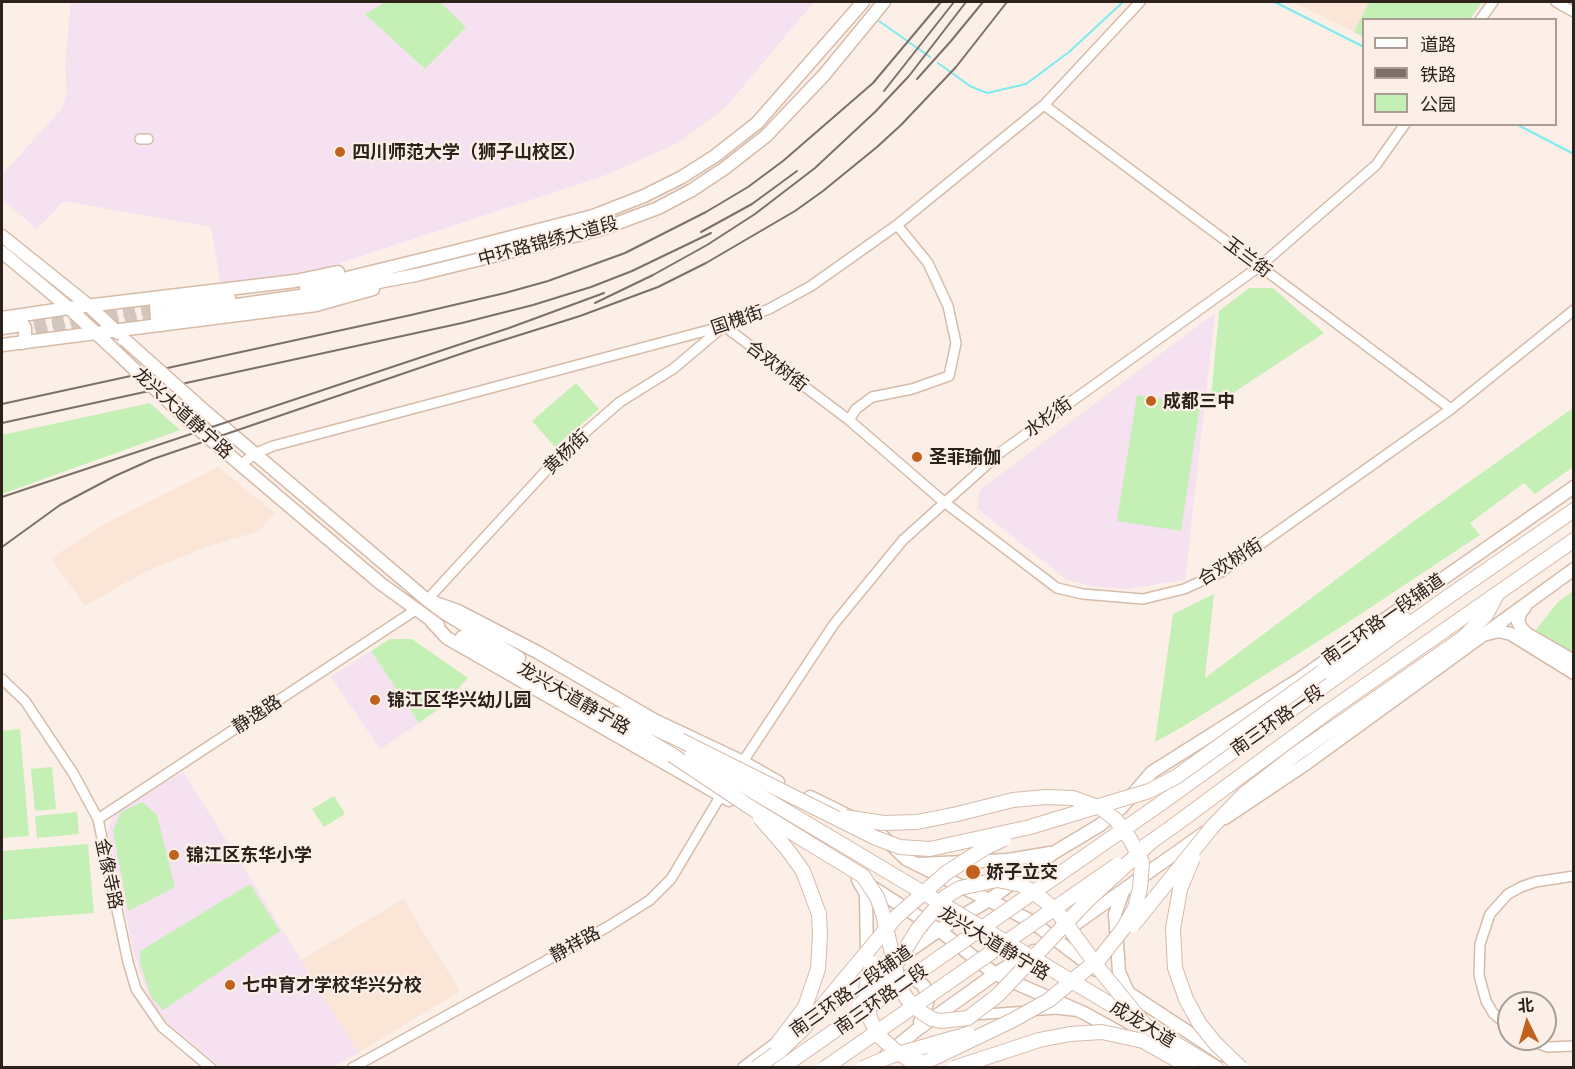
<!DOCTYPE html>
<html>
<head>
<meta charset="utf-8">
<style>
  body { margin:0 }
  #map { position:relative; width:1575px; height:1069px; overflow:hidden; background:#fbefe8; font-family:Barlow,"Noto Sans SC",sans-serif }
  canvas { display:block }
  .frame { position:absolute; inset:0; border:3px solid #2d221b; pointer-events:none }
  .legend { position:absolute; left:1362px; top:18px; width:195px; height:108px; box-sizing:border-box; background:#fbefe8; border:2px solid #a99d96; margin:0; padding:8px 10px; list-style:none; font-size:18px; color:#2d221b }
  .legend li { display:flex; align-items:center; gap:12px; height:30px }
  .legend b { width:30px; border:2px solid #a99d96 }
  .north { position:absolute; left:1497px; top:991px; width:60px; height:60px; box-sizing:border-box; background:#fbefe8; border:2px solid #a99d96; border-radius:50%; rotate:355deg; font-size:16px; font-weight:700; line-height:24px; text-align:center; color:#2d221b }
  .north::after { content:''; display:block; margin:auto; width:21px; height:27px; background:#c1611e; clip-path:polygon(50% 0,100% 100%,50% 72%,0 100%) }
</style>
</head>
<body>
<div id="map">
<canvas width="1575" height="1069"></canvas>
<div class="frame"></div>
<ul class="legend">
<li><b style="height:8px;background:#fff"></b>道路</li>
<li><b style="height:8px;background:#7c7069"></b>铁路</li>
<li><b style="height:16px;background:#c5f0b5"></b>公园</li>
</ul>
<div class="north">北</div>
</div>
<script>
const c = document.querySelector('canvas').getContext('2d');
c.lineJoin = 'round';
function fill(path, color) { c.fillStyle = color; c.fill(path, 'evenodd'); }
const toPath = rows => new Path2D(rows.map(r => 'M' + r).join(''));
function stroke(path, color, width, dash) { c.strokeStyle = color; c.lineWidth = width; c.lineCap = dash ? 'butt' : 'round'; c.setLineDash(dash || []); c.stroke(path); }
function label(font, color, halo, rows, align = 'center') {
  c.font = font + ' Barlow,"Noto Sans SC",sans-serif'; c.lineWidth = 4.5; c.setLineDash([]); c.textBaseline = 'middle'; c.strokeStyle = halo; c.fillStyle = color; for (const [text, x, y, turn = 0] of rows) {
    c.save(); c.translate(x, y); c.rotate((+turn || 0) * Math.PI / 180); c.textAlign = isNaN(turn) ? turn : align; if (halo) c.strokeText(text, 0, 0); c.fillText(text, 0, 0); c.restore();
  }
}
fill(toPath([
  [1293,2,1369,2,1354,32],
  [218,467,275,513,259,531,209,546,144,572,85,606,51,558,104,524],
  [403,899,460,991,358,1053,301,960]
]), '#fbe5d7');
fill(toPath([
  [71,2,814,2,725,108,678,143,606,175,301,276,221,285,211,227,64,201,37,229,2,199,2,175,63,107,67,91,65,67],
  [1215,313,1185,580,1124,589,1092,586,1067,580,977,508,980,490],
  [371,651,419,723,380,749,331,677],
  [183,772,251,879,358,1053,332,1067,221,1067,169,1025,149,999,133,949,108,831,114,813]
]), '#f5e1f0');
fill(toPath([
  [386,2,440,2,466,27,425,69,365,14],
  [1369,2,1482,2,1470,19,1364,20,1363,37,1354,32],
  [1249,288,1273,288,1324,333,1210,408,1219,311],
  [576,383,599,409,555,447,532,421],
  [1137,395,1200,405,1181,531,1117,521],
  [150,403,180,430,2,494,2,435],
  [1573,408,1573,467,1535,494,1524,483,1470,523,1480,535,1344,625,1189,723,1155,742,1173,614,1214,594,1205,678,1414,521],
  [1573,591,1573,652,1535,631,1557,603],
  [390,639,412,639,468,678,437,710,419,723,371,651],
  [20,729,29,836,2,838,2,731],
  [52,767,56,809,35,811,31,769],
  [334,796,345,814,324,827,312,809],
  [142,802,157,815,175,887,128,911,113,830,121,812],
  [77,812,79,834,37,838,35,816],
  [88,844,94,913,2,920,2,851],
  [250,884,280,931,163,1010,151,997,140,963,140,951]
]), '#c5f0b5');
stroke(toPath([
  [1275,2,1364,47],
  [879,21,930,57],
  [938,63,970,86,987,93,1026,84,1069,52,1123,2],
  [1516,124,1574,154]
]), '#7cecef', 2);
stroke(toPath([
  [16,326,166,306],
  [18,335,166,315]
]), '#d2c6bf', 12, [12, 6]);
const minor = toPath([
  [1556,2,1574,12],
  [1480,20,1493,2],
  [1044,105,1451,409],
  [140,139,148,139],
  [849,420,856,409,872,397,912,389,949,376,956,343,948,306,928,263,897,225],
  [241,465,254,454,273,446,724,326,769,309,811,286,897,225,1044,105,1140,2],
  [427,600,566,449,620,402,673,369,724,326,849,420,944,502,1057,588,1083,594,1143,599,1184,589,1221,572,1451,409,1574,310],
  [2,679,25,701,73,773,98,819,128,962,136,989,162,1027,211,1068],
  [740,766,834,624,903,540,1001,452,1260,266,1376,165,1405,124],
  [98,819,417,609],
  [973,1015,1056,1009,1073,1011],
  [1509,1027,1493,1013,1486,1001,1479,975,1480,944,1490,914,1508,894,1521,887,1535,882,1574,876],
  [1526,1039,1548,1047,1574,1046],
  [352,1068,609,926,650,900,671,879,724,790]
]);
const major = toPath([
  [2,236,88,305,118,333],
  [2,252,69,308,112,348],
  [306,288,457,251,593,216,644,196,682,177,715,156,757,123,863,2],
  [167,306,229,298],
  [167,315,314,294,416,275,602,229,658,208,692,190,725,168,766,136,824,75,884,2],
  [18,316,25,328,25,337,22,343],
  [2,318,69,308,295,281,338,272],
  [162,325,157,319,156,305,162,297],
  [2,328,16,326],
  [2,345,316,305,373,289],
  [207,413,427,600,443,612,519,658],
  [189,421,380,583,438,625],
  [427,600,458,611,539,653,654,720,743,762,778,782],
  [1525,607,1520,613,1518,622,1522,629,1527,634,1574,661],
  [432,622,447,638,729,800],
  [1487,634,1499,631,1511,634,1574,673],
  [462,637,529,672,644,737],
  [810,797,875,829,906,859,1031,921,1096,970],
  [1225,818,1307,763,1574,569],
  [919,864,1008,860,1050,853],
  [869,885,939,930,995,974,1084,1013,1122,1034],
  [1123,892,1115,914,1119,972,1128,992],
  [1064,932,1204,833],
  [904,977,912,977,924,986,928,1000,920,1022],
  [1115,984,1223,1055],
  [847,988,862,973,867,963,866,894,858,880],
  [824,1008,862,984,939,930,989,900,1055,852,1100,825,1121,808,1152,772,1301,678,1574,487],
  [886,1055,918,1029,995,974,1034,951],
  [744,1068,784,1038]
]);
const highway = toPath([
  [1322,672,1376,636,1405,619],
  [616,714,646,724,680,740],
  [637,734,672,755],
  [1160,804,1442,601,1574,510],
  [1213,826,1243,795,1296,754,1463,638,1486,615,1496,596],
  [1172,827,1326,713,1574,540],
  [1100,998,1216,1068],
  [1143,1041,1191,1068]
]);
stroke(minor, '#d6bba9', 12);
stroke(major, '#d6bba9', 15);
stroke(highway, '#d6bba9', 16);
stroke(minor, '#fff', 9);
stroke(major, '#fff', 12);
stroke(highway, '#fff', 14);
stroke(toPath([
  [917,79,951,41,983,2],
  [884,91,954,2],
  [701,232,752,204,797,171],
  [595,303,653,275,707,245,755,214,815,168,875,112,909,76,966,2],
  [2,404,411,315,505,293,548,281,625,253,706,212,748,187,783,161,873,83,941,2],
  [2,423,462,323,533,305,591,287,632,271,711,233],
  [2,497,509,328,604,293],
  [2,547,60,505,115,476,153,459,475,349,580,316,658,287,706,263,795,211,823,191,877,147,901,125,956,67,1007,2]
]), '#7c7069', 2);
const majorBridge = toPath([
  [125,340,207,413],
  [112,348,189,421]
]);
const highwayBridge = toPath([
  [680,740,876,838,900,847,930,849,1030,827,1149,791,1176,777,1322,672],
  [672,755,750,807,863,876,877,897,883,914,898,980,903,993,908,1000,921,1012,932,1019,941,1021,968,1018,998,995,1089,899,1152,841],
  [692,755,1100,998],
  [845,817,883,823,917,822,957,814,1013,800,1046,797,1073,798,1101,808,1116,820,1130,839,1142,862,1140,888,1135,908,1123,929,1100,958],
  [760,818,787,849,803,871,819,914,820,935,818,969,805,1007,777,1044],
  [1145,846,1172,827],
  [1193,858,1180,889,1173,929,1175,968,1186,999,1199,1023,1215,1043,1241,1068],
  [1133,925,1213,826],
  [872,963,866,989,870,1019,880,1037,896,1051,909,1060,924,1062],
  [860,1005,893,969,918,929,945,897,960,888,997,880,1022,885,1045,901,1059,914,1100,970,1145,1025],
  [756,1068,781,1050,803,1029,896,917,946,873,985,848,1004,839],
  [781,1068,1160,804],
  [825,1068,1117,865],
  [863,1068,891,1056,968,1034],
  [913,1068,1013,1020,1049,1000,1101,957],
  [954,1068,1039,1040,1070,1034,1102,1032,1143,1041]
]);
stroke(majorBridge, '#d6bba9', 15, []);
stroke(highwayBridge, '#d6bba9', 16, []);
stroke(majorBridge, '#fff', 12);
stroke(highwayBridge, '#fff', 14);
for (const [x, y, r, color] of [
  [340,152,6,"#c1611e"],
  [1151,401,6,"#c1611e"],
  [917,457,6,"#c1611e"],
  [375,700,6,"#c1611e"],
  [174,855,6,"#c1611e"],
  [973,872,8,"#c1611e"],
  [230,985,6,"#c1611e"]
]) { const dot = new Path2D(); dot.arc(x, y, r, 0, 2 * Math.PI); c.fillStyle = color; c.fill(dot); stroke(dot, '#fbefe8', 2); }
label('bold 18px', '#2d221b', '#fbefe8', [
  ["四川师范大学（狮子山校区）",352,152],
  ["成都三中",1163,401],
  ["圣菲瑜伽",929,457],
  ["锦江区华兴幼儿园",387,700],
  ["锦江区东华小学",186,855],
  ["娇子立交",986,872],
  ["七中育才学校华兴分校",242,985]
], 'left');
label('18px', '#2d221b', '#fbefe8', [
  ["中环路锦绣大道段",548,241,-15],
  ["玉兰街",1248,257,37],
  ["国槐街",737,320,-19],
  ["合欢树街",777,366,37],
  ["龙兴大道静宁路",183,413,42],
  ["水杉街",1048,417,-36],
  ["黄杨街",566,452,-44],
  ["合欢树街",1230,562,-32],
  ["南三环路一段辅道",1383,619,-35],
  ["龙兴大道静宁路",574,698,30],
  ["静逸路",257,714,-33],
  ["南三环路一段",1277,720,-35],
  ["金像寺路",109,874,78],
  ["龙兴大道静宁路",994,943,31],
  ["静祥路",575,944,-29],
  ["南三环路二段辅道",851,991,-35],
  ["南三环路二段",881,999,-35],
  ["成龙大道",1143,1024,31]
]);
</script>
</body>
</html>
